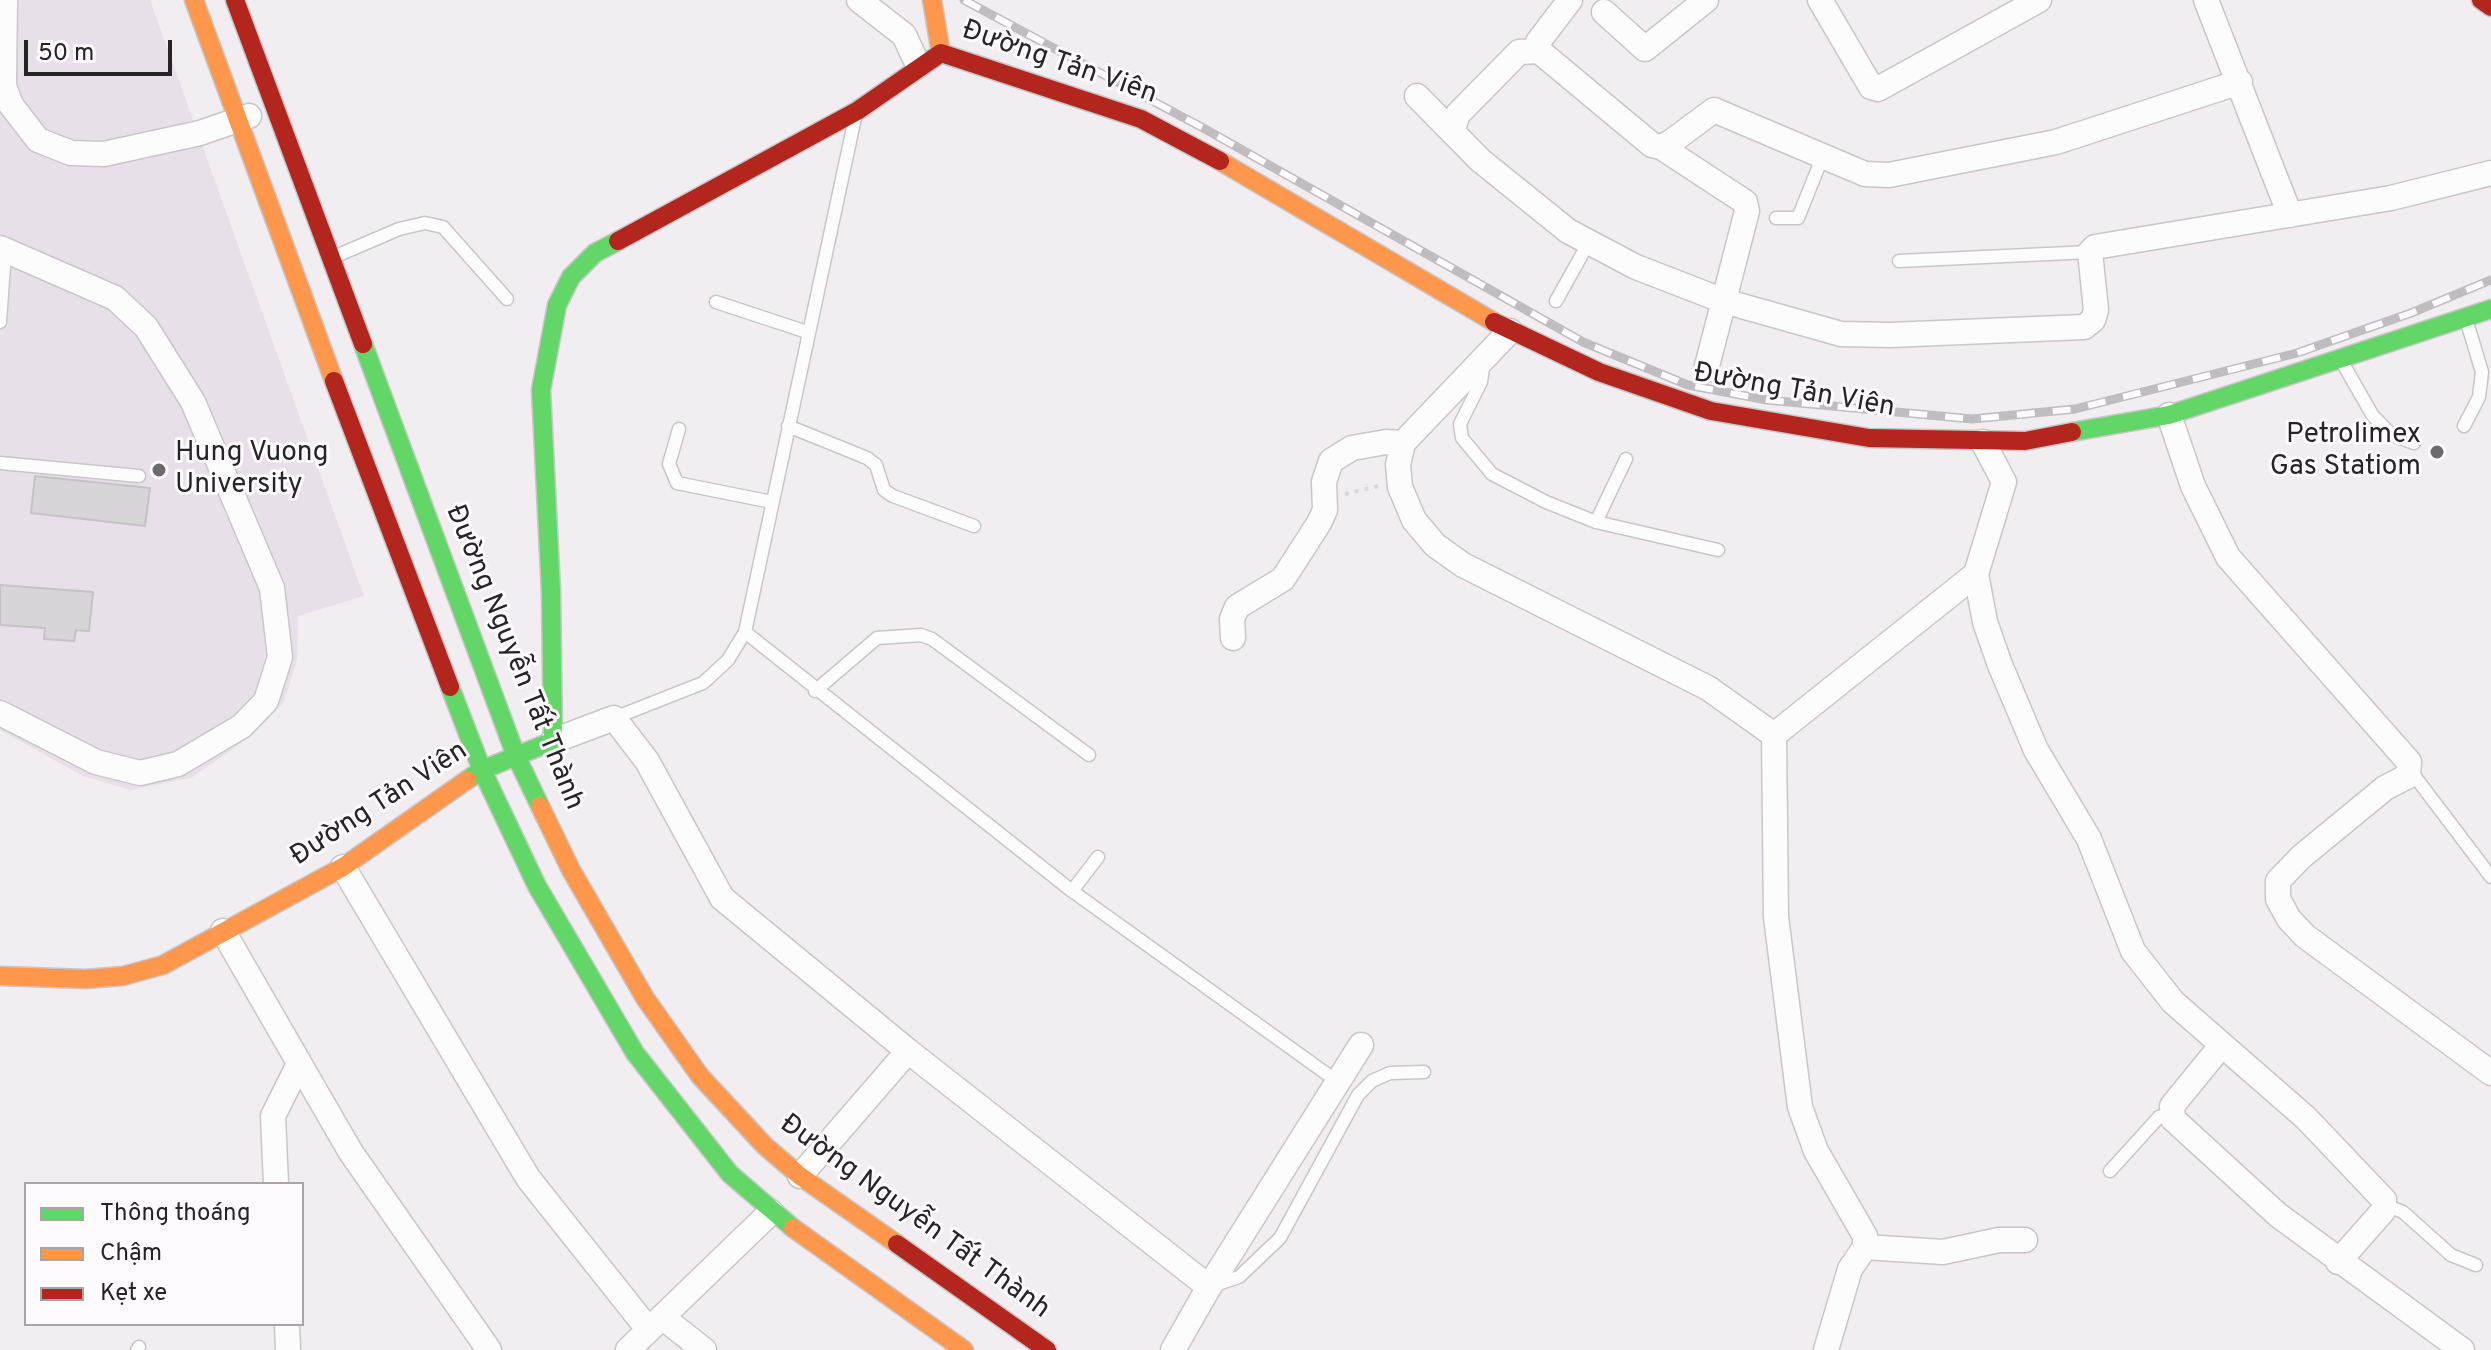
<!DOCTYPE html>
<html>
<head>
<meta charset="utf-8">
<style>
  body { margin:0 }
  #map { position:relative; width:2491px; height:1350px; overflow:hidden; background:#f1edf1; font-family:Overpass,sans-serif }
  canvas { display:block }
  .legend { position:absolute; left:24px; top:1182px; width:280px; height:144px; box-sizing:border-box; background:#fefafe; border:2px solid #a8a4a8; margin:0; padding:10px 14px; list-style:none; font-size:24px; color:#262426 }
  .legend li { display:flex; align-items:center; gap:16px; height:40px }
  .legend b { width:40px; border:2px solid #a8a4a8 }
  .scale { position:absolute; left:24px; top:40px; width:148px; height:36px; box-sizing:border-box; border:4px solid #262426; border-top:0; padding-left:10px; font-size:24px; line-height:28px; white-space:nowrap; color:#262426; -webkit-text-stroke:6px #fefafe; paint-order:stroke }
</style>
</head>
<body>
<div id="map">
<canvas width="2491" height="1350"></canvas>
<ul class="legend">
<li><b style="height:10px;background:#63d668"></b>Thông thoáng</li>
<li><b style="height:10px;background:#ff974d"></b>Chậm</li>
<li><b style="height:10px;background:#b3261e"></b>Kẹt xe</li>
</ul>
<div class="scale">50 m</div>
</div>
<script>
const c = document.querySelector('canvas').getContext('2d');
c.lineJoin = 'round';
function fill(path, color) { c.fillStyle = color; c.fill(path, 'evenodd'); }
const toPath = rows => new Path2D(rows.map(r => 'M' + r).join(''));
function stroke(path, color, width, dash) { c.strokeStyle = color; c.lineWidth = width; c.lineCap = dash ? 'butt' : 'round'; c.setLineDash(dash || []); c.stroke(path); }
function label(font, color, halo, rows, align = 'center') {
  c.font = font + ' Overpass,sans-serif'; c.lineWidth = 6; c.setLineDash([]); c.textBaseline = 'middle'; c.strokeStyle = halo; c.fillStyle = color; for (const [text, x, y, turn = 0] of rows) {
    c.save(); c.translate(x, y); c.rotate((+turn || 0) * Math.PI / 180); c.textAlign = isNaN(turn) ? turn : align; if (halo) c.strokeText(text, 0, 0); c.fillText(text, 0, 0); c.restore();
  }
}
fill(toPath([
  [0,0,150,0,364,596,298,616,297,660,284,702,250,737,191,778,131,790,83,776,0,730]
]), '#e8e0e9');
const building = toPath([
  [35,476,150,488,145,526,31,513,35,476],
  [0,585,93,592,89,631,76,630,74,641,44,639,45,628,0,625,0,585]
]);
fill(building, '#d8d5d8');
stroke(building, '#c4c2c4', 2);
const lane = toPath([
  [1776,218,1798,218,1822,158],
  [336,256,399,229,425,223,443,227,507,299],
  [1899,261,2090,252],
  [1556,301,1589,242],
  [716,302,807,332],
  [0,322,5,251],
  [1484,361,1481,382,1460,424,1462,438,1492,474,1546,502,1596,522,1718,550],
  [2342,362,2373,416,2392,435,2414,443],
  [788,426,867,458,876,465,884,490,893,496,974,526],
  [2464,426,2479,397,2482,372,2466,319],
  [679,429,669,464,677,483,772,502],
  [0,463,139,476],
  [1596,522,1626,459],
  [745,632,1072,891,1338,1082],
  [815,691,877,638,921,635,932,639,1089,755],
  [614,718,703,683,728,660,745,632,855,118],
  [2410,770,2491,877],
  [1072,891,1098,857],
  [2110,1171,2159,1117,2170,1114],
  [2385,1205,2403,1212,2451,1255,2476,1265],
  [1212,1286,1239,1277,1280,1238,1358,1095,1372,1081,1390,1073,1424,1072],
  [137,1350,139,1347]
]);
const street = toPath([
  [5,0,4,86,11,105,38,140,71,153,104,154,200,133,249,116],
  [859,0,904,35,918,65],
  [1570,0,1538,42,1539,51,1652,145,1661,147,1671,142,1714,110,1865,174,1889,175,2056,142,2240,82],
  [1820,0,1871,87,1878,89,2039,0],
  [2206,0,2290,215],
  [1604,12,1645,49,1706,0],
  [1417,96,1480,160,1568,231,1636,267,1724,301,1841,334,1890,335,2084,327,2093,320,2096,310,2090,252,2095,247,2391,198,2491,173],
  [1452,132,1458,114,1519,52,1539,51],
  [1661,147,1745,202,1747,211,1706,370],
  [0,248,115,298,146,327,193,402,272,588,280,657,266,701,242,726,178,764,140,773,96,762,0,713],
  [1510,331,1403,443,1398,465,1400,487,1414,520,1435,545,1463,565,1708,688,1774,735],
  [2169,415,2193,486,2228,557,2409,762,2408,776,2385,788,2301,857,2278,881,2278,899,2289,919,2305,936,2491,1073],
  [1976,574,1985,622,2000,665,2036,750,2089,839,2133,951,2173,1002,2306,1118,2384,1200,2383,1211,2338,1262],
  [1233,638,1232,619,1237,607,1283,579,1319,523,1325,510,1324,482,1331,461,1352,448,1386,442,1403,443],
  [553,741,614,718,647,761,722,898,908,1051,1209,1287,1173,1350],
  [343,867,528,1178,648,1329],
  [223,931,350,1151,489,1350],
  [2221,1046,2172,1106,2173,1119,2278,1215,2462,1350],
  [800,1176,908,1051],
  [276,1184,273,1116,298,1066],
  [1865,1247,1943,1252,1999,1240,2025,1240],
  [1209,1287,1361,1045],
  [662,1317,704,1350],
  [287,1324,288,1350],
  [628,1350,771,1212],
  [1826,1350,1850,1269,1865,1247,1865,1236,1816,1151,1800,1107,1776,917,1774,735,1976,574,2004,482,1983,442]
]);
const fast = toPath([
  [363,344,516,756,540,806],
  [2072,432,2169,415,2491,309],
  [450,687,482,770,537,886,635,1053,730,1174,793,1228],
  [467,780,482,770,553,741,551,592,541,390,557,305,571,277,595,253,618,241]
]);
const slow = toPath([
  [194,0,334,381],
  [932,0,941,53],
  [1220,161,1494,322],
  [540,806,571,870,645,998,700,1076,765,1146,800,1176,897,1244],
  [0,976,86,979,123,976,163,965,343,867,467,780],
  [793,1228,964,1350]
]);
const jam = toPath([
  [235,0,363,344],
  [2481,0,2491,7],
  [618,241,857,111,941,53,1141,119,1220,161],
  [1494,322,1599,372,1711,411,1869,438,2025,441,2072,432],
  [334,381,450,687],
  [897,1244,1047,1350]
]);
stroke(lane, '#c9c6c9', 15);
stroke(street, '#c9c6c9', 27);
stroke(fast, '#c9c6c9', 21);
stroke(slow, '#c9c6c9', 21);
stroke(jam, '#c9c6c9', 21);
stroke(toPath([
  [1345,494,1378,486]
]), '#d9d9d9', 4, [4, 6]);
stroke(lane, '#fdfcfd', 12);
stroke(street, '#fdfcfd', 24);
stroke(fast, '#63d668', 18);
stroke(slow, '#ff974d', 18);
stroke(jam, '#b3261e', 18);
const rail = toPath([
  [964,0,1205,129,1583,342,1688,385,1767,400,1972,419,2075,409,2297,353,2411,313,2491,280]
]);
stroke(rail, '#bfbdbf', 9);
stroke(rail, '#fefafe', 6, [18]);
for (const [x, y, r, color] of [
  [2437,452,8,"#6d6a6d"],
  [159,470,8,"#6d6a6d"]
]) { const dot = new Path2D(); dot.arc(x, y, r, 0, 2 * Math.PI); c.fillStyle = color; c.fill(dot); stroke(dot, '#fefafe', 3); }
label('28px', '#262426', '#fefafe', [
  ["Đường Tản Viên",1059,64,19],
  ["Đường Tản Viên",1794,392,10],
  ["Đường Nguyễn Tất Thành",513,658,68],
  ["Đường Tản Viên",380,805,-33],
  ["Đường Nguyễn Tất Thành",914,1218,36]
]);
label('28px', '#262426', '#fefafe', [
  ["Petrolimex",2421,436],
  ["Gas Statiom",2421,468],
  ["Hung Vuong",175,454,"left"],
  ["University",175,486,"left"]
], 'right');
</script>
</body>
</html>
